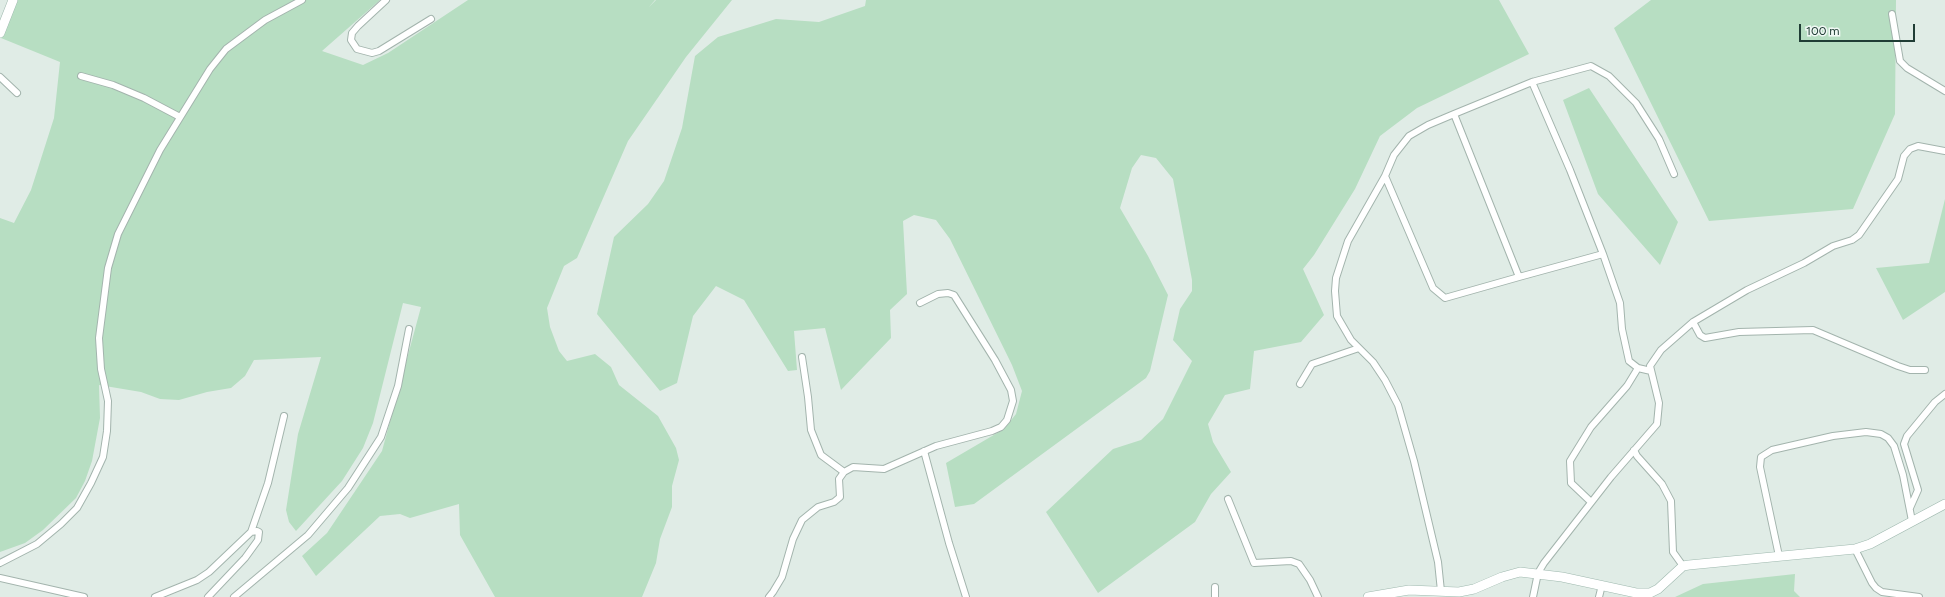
<!DOCTYPE html>
<html>
<head>
<meta charset="utf-8">
<style>
  body { margin:0 }
  #map { position:relative; width:1945px; height:597px; overflow:hidden; background:#e0ece6; font-family:Figtree,sans-serif }
  canvas { display:block }
  .scale { position:absolute; left:1799px; top:24px; width:116px; height:18px; box-sizing:border-box; border:2px solid #203d35; border-top:0; padding-left:5px; font-size:12px; line-height:14px; white-space:nowrap; color:#203d35; -webkit-text-stroke:3px #f0f8f4; paint-order:stroke }
</style>
</head>
<body>
<div id="map">
<canvas width="1945" height="597"></canvas>
<div class="scale">100 m</div>
</div>
<script>
const c = document.querySelector('canvas').getContext('2d');
c.lineJoin = 'round';
function fill(path, color) { c.fillStyle = color; c.fill(path, 'evenodd'); }
const toPath = rows => new Path2D(rows.map(r => 'M' + r).join(''));
function stroke(path, color, width, dash) { c.strokeStyle = color; c.lineWidth = width; c.lineCap = dash ? 'butt' : 'round'; c.setLineDash(dash || []); c.stroke(path); }
fill(toPath([
  [18,0,380,0,322,51,363,65,388,53,468,0,655,0,649,7,656,0,732,0,686,57,628,141,577,258,564,266,547,308,550,327,559,351,567,361,595,354,611,367,619,385,658,416,676,448,679,460,672,486,672,507,660,539,656,563,642,597,495,597,460,535,459,504,410,518,400,514,380,516,316,576,302,556,327,533,382,451,421,307,403,303,373,423,363,448,342,481,296,531,289,522,286,510,298,434,321,357,254,360,245,376,231,388,207,392,179,400,160,399,141,392,99,385,100,418,92,461,85,481,76,498,43,530,25,543,0,552,0,218,14,223,31,190,54,118,60,62,1,38],
  [866,0,1499,0,1529,54,1417,108,1380,136,1355,189,1314,255,1303,269,1324,315,1301,342,1254,351,1250,389,1225,395,1208,424,1213,442,1231,472,1211,494,1195,522,1098,593,1046,512,1113,449,1141,440,1163,419,1192,361,1173,340,1180,309,1192,291,1192,280,1173,179,1156,158,1141,155,1132,168,1120,208,1148,256,1168,295,1150,371,1146,378,974,504,955,507,946,463,1004,429,1016,414,1022,391,1012,365,950,239,936,220,914,215,903,221,907,294,890,310,891,338,841,390,825,328,794,331,797,370,788,371,744,300,716,286,693,316,677,383,660,391,597,314,614,237,648,204,664,181,682,128,695,56,718,37,776,19,819,22,865,6],
  [1651,0,1896,0,1895,114,1853,209,1709,221,1614,28],
  [1589,88,1678,222,1660,265,1598,194,1563,100],
  [1945,199,1945,292,1903,320,1876,268,1929,263],
  [1795,574,1794,591,1800,597,1675,597,1703,584]
]), '#b7dec2');
const street = toPath([
  [386,0,358,26,352,33,351,40,357,49,372,53,379,51,431,19],
  [1892,14,1900,61,1907,68,1945,91],
  [81,76,113,85,144,98,180,117],
  [0,77,17,93],
  [1532,82,1454,114,1519,277,1603,254],
  [1454,114,1428,125,1409,136,1394,155,1385,176,1433,288,1445,298,1519,277],
  [1693,322,1700,335,1705,338,1739,332,1813,330,1898,366,1910,370,1925,370],
  [1359,348,1351,340,1337,316,1335,291,1336,278,1348,241,1385,176],
  [802,357,808,397,811,430,821,455,844,472],
  [1651,371,1638,368,1629,361,1622,329,1620,303,1603,254,1570,170,1532,82,1591,66,1609,76,1636,103,1659,139,1674,174],
  [1300,384,1312,364,1359,348,1373,362,1385,380,1398,405,1414,461,1438,562,1441,591],
  [1634,450,1637,456,1662,484,1671,501,1673,552,1683,566],
  [924,451,949,543,966,597],
  [1228,499,1254,563,1291,561,1299,564,1310,580,1318,597],
  [1591,502,1571,483,1570,461,1591,427,1627,386,1638,368],
  [1910,508,1918,490,1904,444,1907,436,1935,402,1945,394],
  [1855,549,1872,583,1876,588,1882,592,1919,597],
  [1779,556,1760,467,1761,457,1772,450,1833,436,1866,432,1881,434,1888,438,1894,446,1903,475,1912,521],
  [0,563,37,544,61,524,77,508,91,483,103,457,107,431,108,401,101,369,99,338,108,268,118,234,160,150,210,69,226,49,265,20,302,0],
  [0,578,84,597],
  [1215,587,1215,597],
  [155,597,197,580,209,572,251,532,268,483,284,416],
  [208,597,245,558,258,540,259,532,257,531,251,532],
  [234,597,308,535,348,488,381,437,398,386,409,329],
  [769,597,773,592,782,577,793,539,802,520,818,507,834,502,840,497,839,479,844,472,853,467,884,469,936,446,992,431,1001,427,1007,420,1013,401,1011,390,995,360,954,295,948,293,938,294,920,303],
  [1533,597,1538,573,1544,563,1611,477,1657,424,1659,403,1650,366,1661,350,1693,322,1747,290,1804,263,1833,246,1852,240,1859,235,1898,179,1904,156,1910,149,1918,146,1945,151],
  [1599,597,1602,585]
]);
const secondary = toPath([
  [0,33,13,0],
  [1368,597,1409,590,1459,592,1474,589,1502,577,1520,572,1562,577,1636,593,1650,593,1658,589,1683,566,1689,565,1855,549,1870,544,1945,504]
]);
stroke(street, '#a3b4ad', 8);
stroke(secondary, '#9eb8ae', 10);
stroke(street, '#fff', 6);
stroke(secondary, '#fff', 9);
</script>
</body>
</html>
